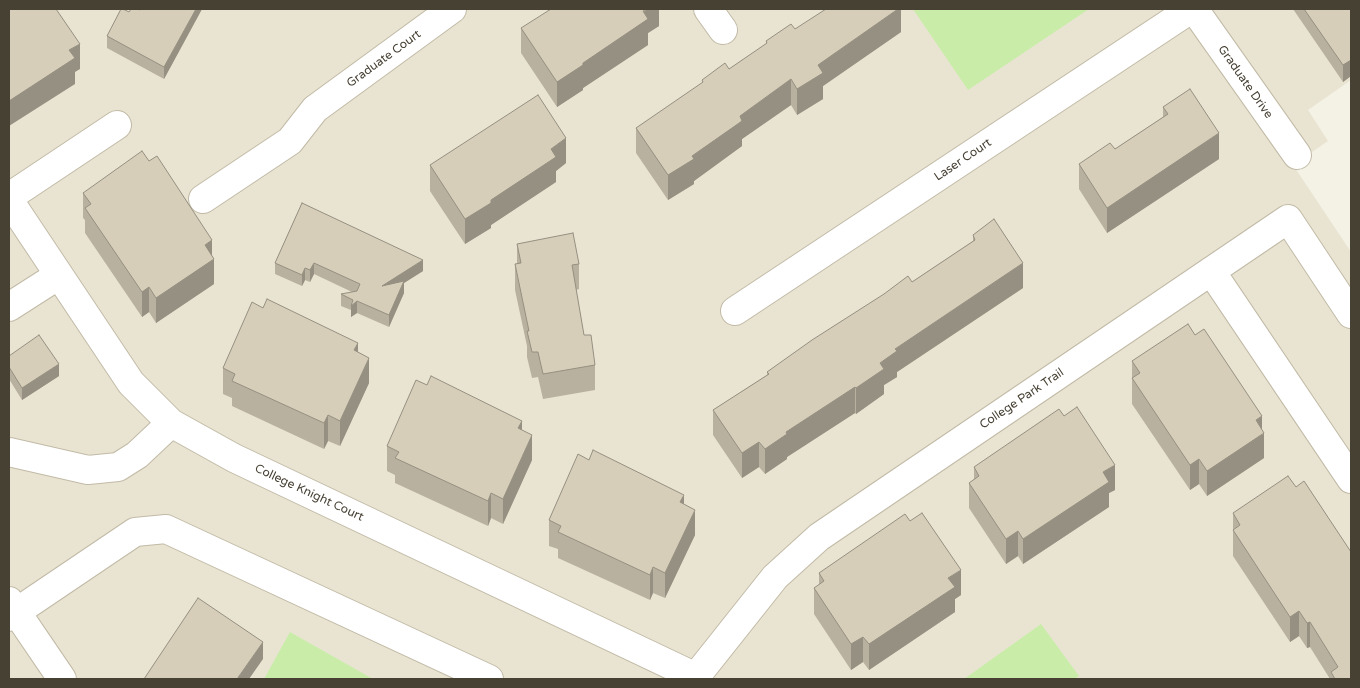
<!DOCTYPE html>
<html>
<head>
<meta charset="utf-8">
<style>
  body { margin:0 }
  #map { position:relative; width:1360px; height:688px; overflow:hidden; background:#f4f1e5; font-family:"Varela Round",sans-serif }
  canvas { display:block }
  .frame { position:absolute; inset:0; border:10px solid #474134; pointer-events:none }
</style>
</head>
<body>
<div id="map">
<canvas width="1360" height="688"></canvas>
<div class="frame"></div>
</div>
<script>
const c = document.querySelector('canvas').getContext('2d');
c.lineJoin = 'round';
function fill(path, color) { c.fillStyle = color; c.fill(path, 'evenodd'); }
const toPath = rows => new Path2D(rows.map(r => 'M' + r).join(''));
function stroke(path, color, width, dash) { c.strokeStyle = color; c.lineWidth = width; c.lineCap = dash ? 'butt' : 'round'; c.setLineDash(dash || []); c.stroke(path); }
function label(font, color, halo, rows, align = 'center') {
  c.font = font + ' "Varela Round",sans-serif'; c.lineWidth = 4; c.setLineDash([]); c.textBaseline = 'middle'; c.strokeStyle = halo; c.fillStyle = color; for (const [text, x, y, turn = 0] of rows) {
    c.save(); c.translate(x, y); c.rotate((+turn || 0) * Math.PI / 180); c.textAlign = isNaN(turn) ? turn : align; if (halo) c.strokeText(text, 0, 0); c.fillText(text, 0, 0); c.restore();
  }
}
fill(toPath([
  [9,9,1351,9,1351,80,1308,110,1328,141,1293,165,1351,252,1351,679,9,679]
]), '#e9e4d2');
fill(toPath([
  [913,9,1089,9,968,90],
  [1041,624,1079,676,1074,679,964,679],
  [290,632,373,679,264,679]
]), '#c9eda9');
const minor = toPath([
  [708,9,723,30],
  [1194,9,1297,155],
  [9,197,117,125],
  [203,199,290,141,315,109,452,9],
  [9,200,131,383,171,423,234,458,696,677,697,679],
  [1211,271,1351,479],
  [9,307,59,275],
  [735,311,1191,9],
  [9,452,88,470,118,467,137,455,171,423],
  [9,601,62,679],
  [9,617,135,532,166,529,489,679],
  [694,679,775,577,819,537,1288,219,1351,314]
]);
stroke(minor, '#c1baa6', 30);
stroke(minor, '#fff', 28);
fill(toPath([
  [141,9,202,9,164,79,107,48,107,36,129,12,140,10],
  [659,9,659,26,648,33,648,45,583,88,583,90,557,107,521,53,521,28],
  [901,9,901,32,823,86,823,99,797,115,791,105,742,139,742,146,694,181,694,184,668,200,636,153,636,128,702,84,702,80,729,69,766,44,766,41,795,29],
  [1293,9,1351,9,1351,76,1343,82],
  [1163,107,1219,159,1107,233,1079,189,1079,164,1115,149,1163,117],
  [149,161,212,256,214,284,156,323,149,312,142,317,85,233,85,220,83,218,83,193],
  [566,163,556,171,556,182,491,225,491,228,465,244,430,191,430,165],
  [302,203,423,271,404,283,404,293,389,327,357,313,351,317,351,310,341,306,341,294,352,292,314,274,310,282,305,280,302,286,275,274,275,263],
  [973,235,1023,288,897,372,897,377,884,385,884,394,856,414,855,413,787,457,787,459,765,474,759,467,742,478,713,435,713,410,767,375,767,372,912,282,973,241],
  [517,244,579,264,579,289,576,290,584,335,595,365,595,390,543,399,538,377,532,378,527,357,527,346,515,290,515,264,517,264],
  [263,308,358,352,369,383,340,446,328,441,324,449,232,406,232,398,223,394,223,368],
  [1195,335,1262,429,1264,458,1207,496,1199,484,1190,490,1132,404,1132,361],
  [9,356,59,376,22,400,9,379],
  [427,385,522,430,532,460,503,524,491,518,488,526,395,483,395,475,387,471,387,446],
  [589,460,684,504,695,535,665,598,653,593,650,600,558,558,558,549,549,546,549,520],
  [974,467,1115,490,1109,493,1109,507,1023,564,1018,556,1006,564,969,508,969,483,974,479],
  [1233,513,1351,679,1330,679,1310,647,1307,648,1299,636,1290,642,1233,556],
  [819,573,961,595,955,599,955,612,869,670,863,662,851,670,814,614,814,588,819,585]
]), '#b9b19f');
fill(toPath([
  [196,9,202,9,164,79,164,67],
  [647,9,659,9,659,26,648,33,648,45,583,88,583,90,557,107,557,82,583,63],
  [898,9,901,9,901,32,823,86,823,99,797,115,797,89,818,65],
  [80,44,80,69,75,72,75,84,9,126,9,101,69,50],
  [1351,60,1351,76,1343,82,1343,65],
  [791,79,791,105,742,139,742,146,694,181,694,184,668,200,668,175,692,156,740,116],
  [1219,133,1219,159,1107,233,1107,208],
  [566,138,566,163,556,171,556,182,491,225,491,228,465,244,465,219,491,200,551,149],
  [212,240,212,260,214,259,214,284,156,323,156,298,205,245],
  [423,260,423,271,404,283,404,293,389,327,389,315,382,286],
  [314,263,314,274,310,282,310,270],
  [1023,263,1023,288,897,372,897,377,884,385,884,394,856,414,856,388,895,349],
  [305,268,305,280,302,286,302,275],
  [149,287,149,312,142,317,142,292],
  [357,301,357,313,351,317,351,306],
  [358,343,358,369,354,350],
  [369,358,369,383,340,446,340,421],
  [59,364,59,376,22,400,22,388],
  [855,387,855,413,787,457,787,459,765,474,765,449,786,432],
  [328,415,328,441,324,449,324,423],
  [1262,416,1262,435,1264,433,1264,458,1207,496,1207,471,1256,420],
  [522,421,522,446,518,428],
  [532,435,532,460,503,524,503,499],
  [759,442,759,467,742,478,742,453],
  [1199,459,1199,484,1190,490,1190,465],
  [1115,465,1115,490,1109,493,1109,507,1023,564,1023,539,1103,472],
  [491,493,491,518,488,526,488,501],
  [684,495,684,520,680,502],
  [695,510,695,535,665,598,665,573],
  [1018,531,1018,556,1006,564,1006,539],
  [653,567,653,593,650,600,650,575],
  [961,570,961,595,955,599,955,612,869,670,869,644,948,578],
  [1299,611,1299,636,1290,642,1290,617],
  [1310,622,1310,647,1307,648,1307,623],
  [863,637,863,662,851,670,851,644],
  [263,642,263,659,249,679,237,679]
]), '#969082');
const building = toPath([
  [9,9,56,9,80,44,69,50,75,58,9,101,9,9],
  [121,9,123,9,129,12,131,9,138,9,140,10,141,9,196,9,164,67,107,36,121,9],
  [551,9,647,9,643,11,648,19,583,63,583,65,557,82,521,28,551,9],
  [826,9,898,9,818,65,823,73,797,89,791,79,740,116,742,121,692,156,694,159,668,175,636,128,703,82,702,80,725,63,729,69,767,43,766,41,791,24,795,29,826,9],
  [1304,9,1351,9,1351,60,1343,65,1304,9],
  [1190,89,1219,133,1107,208,1079,164,1110,143,1115,149,1168,114,1163,107,1190,89],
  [538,95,566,138,551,149,556,157,491,200,491,203,465,219,430,165,538,95],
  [142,151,149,161,157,156,212,240,205,245,214,259,156,298,149,287,142,292,85,208,91,204,83,193,142,151],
  [302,203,423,260,382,286,404,281,389,315,357,301,351,306,353,300,341,294,357,291,360,284,314,263,310,270,305,268,302,275,275,263,302,203],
  [994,219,1023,263,895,349,897,351,880,363,884,369,856,388,855,387,786,432,787,434,765,449,759,442,742,453,713,410,769,374,767,372,812,340,884,294,908,276,912,282,975,240,973,235,994,219],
  [573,233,579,264,572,265,584,335,591,335,595,365,543,374,538,352,532,352,527,331,529,331,515,264,521,263,517,244,573,233],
  [267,299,358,343,354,350,369,358,340,421,328,415,324,423,232,381,235,374,223,368,252,302,263,308,267,299],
  [1188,324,1195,335,1204,329,1262,416,1256,420,1264,433,1207,471,1199,459,1190,465,1132,378,1140,373,1132,361,1188,324],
  [39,335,59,364,22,388,9,367,9,356,39,335],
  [431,376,522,421,518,428,532,435,503,499,491,493,488,501,395,458,399,452,387,446,416,380,427,385,431,376],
  [1077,407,1115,465,1103,472,1109,482,1023,539,1018,531,1006,539,969,483,979,476,974,467,1059,409,1064,416,1077,407],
  [593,450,684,495,680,502,695,510,665,573,653,567,650,575,558,532,561,526,549,520,578,454,589,460,593,450],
  [1288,476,1296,487,1304,481,1351,552,1351,679,1335,679,1331,672,1338,667,1310,622,1307,623,1299,611,1290,617,1233,530,1240,525,1233,513,1288,476],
  [922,513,961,570,948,578,955,587,869,644,863,637,851,644,814,588,824,581,819,573,905,514,910,521,922,513],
  [198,598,263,642,237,679,144,679,198,598]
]);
fill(building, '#d7ceb9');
stroke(building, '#969082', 1);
label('12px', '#474134', '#fff', [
  ["Graduate Court",384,59,-36],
  ["Graduate Drive",1245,82,55],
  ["Laser Court",963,160,-34],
  ["College Park Trail",1022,399,-34],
  ["College Knight Court",309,493,25]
]);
</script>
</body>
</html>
